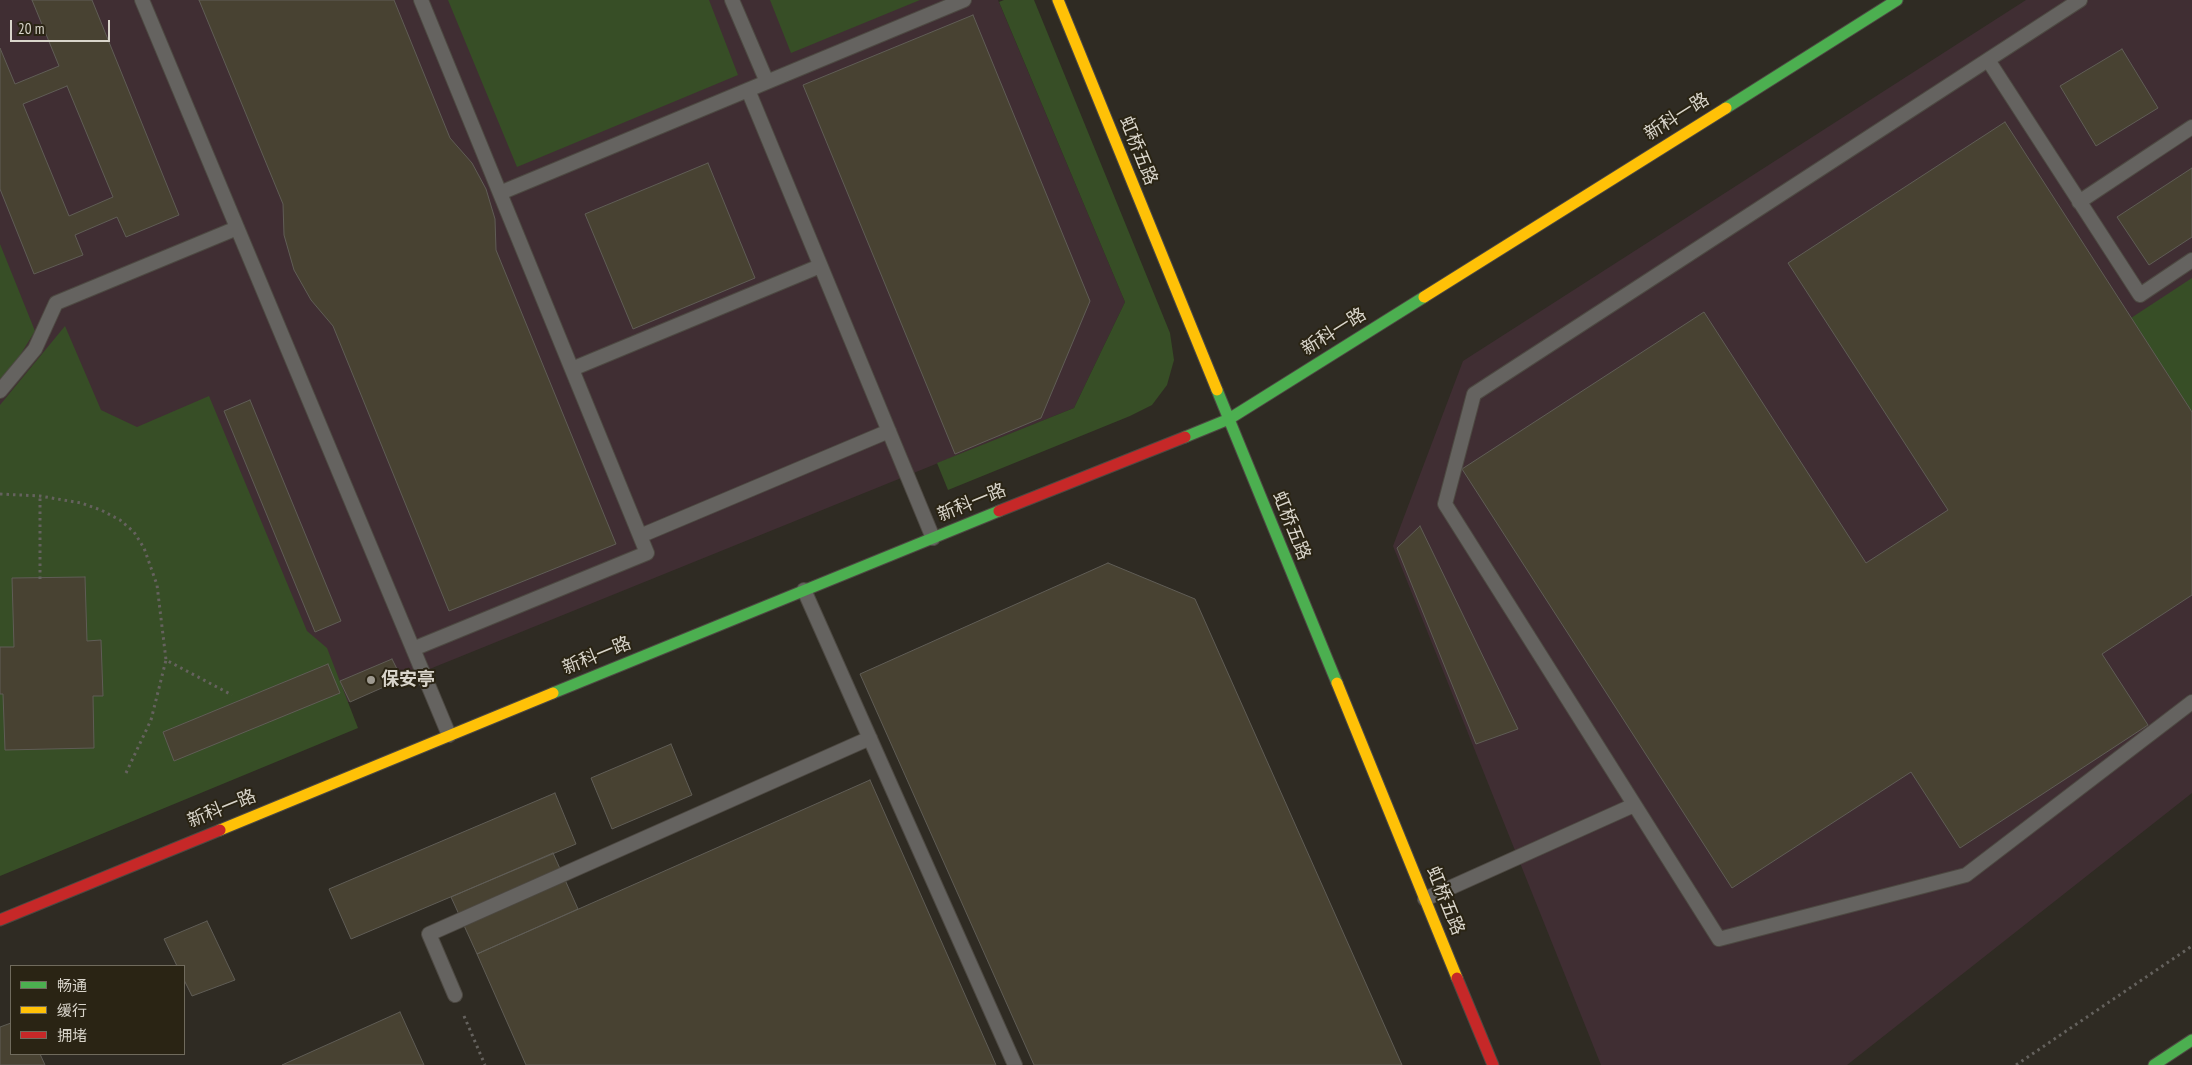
<!DOCTYPE html>
<html>
<head>
<meta charset="utf-8">
<style>
  body { margin:0 }
  #map { position:relative; width:2192px; height:1065px; overflow:hidden; background:#2f2b23; font-family:"PT Sans Narrow","Noto Sans SC",sans-serif }
  canvas { display:block }
  .legend { position:absolute; left:10px; top:965px; width:175px; height:90px; box-sizing:border-box; background:#2a2414; border:1px solid #706b5d; margin:0; padding:6px 9px; list-style:none; font-size:15px; color:#d9d5cb }
  .legend li { display:flex; align-items:center; gap:10px; height:25px }
  .legend b { width:25px; border:1px solid #706b5d }
  .scale { position:absolute; left:10px; top:20px; width:100px; height:22px; box-sizing:border-box; border:2px solid #d9d5cb; border-top:0; padding-left:6px; font-size:15px; line-height:18px; white-space:nowrap; color:#d9d5cb; -webkit-text-stroke:4px #2a2414; paint-order:stroke }
</style>
</head>
<body>
<div id="map">
<canvas width="2192" height="1065"></canvas>
<ul class="legend">
<li><b style="height:6px;background:#4caf50"></b>畅通</li>
<li><b style="height:6px;background:#ffc107"></b>缓行</li>
<li><b style="height:6px;background:#c62828"></b>拥堵</li>
</ul>
<div class="scale">20 m</div>
</div>
<script>
const c = document.querySelector('canvas').getContext('2d');
c.lineJoin = 'round';
function fill(path, color) { c.fillStyle = color; c.fill(path, 'evenodd'); }
const toPath = rows => new Path2D(rows.map(r => 'M' + r).join(''));
function stroke(path, color, width, dash) { c.strokeStyle = color; c.lineWidth = width; c.lineCap = dash ? 'butt' : 'round'; c.setLineDash(dash || []); c.stroke(path); }
function label(font, color, halo, rows, align = 'center') {
  c.font = font + ' "PT Sans Narrow","Noto Sans SC",sans-serif'; c.lineWidth = 4; c.setLineDash([]); c.textBaseline = 'middle'; c.strokeStyle = halo; c.fillStyle = color; for (const [text, x, y, turn = 0] of rows) {
    c.save(); c.translate(x, y); c.rotate((+turn || 0) * Math.PI / 180); c.textAlign = isNaN(turn) ? turn : align; if (halo) c.strokeText(text, 0, 0); c.fillText(text, 0, 0); c.restore();
  }
}
fill(toPath([
  [0,0,998,0,1125,302,1074,408,0,843],
  [2026,0,2192,0,2192,793,1847,1065,1601,1065,1393,546,1463,361]
]), '#402e33');
fill(toPath([
  [448,0,709,0,738,75,517,167],
  [770,0,920,0,791,53],
  [1004,0,1034,0,1170,333,1174,360,1167,385,1152,405,1130,416,948,490,937,463,1074,408,1125,302,999,2],
  [0,244,35,331,14,365,0,379],
  [2192,278,2192,413,2131,318],
  [65,326,101,410,137,427,209,396,307,631,327,648,358,728,0,876,0,405]
]), '#374e26');
const building = toPath([
  [32,0,92,0,179,215,126,237,117,217,75,235,83,255,34,274,0,189,0,48,15,84,59,66,32,0],
  [67,86,113,197,69,216,23,104,67,86],
  [199,0,394,0,450,138,472,163,486,189,495,219,496,250,616,544,449,611,333,326,311,300,294,270,284,235,283,204,199,0],
  [973,15,1090,301,1041,418,955,454,803,85,973,15],
  [2122,49,2158,108,2096,146,2060,86,2122,49],
  [2005,122,2192,412,2192,595,2102,654,2148,725,1960,848,1911,772,1732,888,1462,469,1704,312,1866,563,1948,510,1788,263,2005,122],
  [708,163,755,278,633,329,585,214,708,163],
  [2192,168,2192,237,2149,265,2117,217,2192,168],
  [250,400,341,621,315,632,224,411,250,400],
  [1420,526,1518,729,1476,744,1397,548,1420,526],
  [1108,563,1195,599,1402,1065,1034,1065,860,674,1108,563],
  [85,577,87,641,101,640,103,696,93,696,94,748,5,750,3,694,0,694,0,647,14,647,12,578,85,577],
  [392,659,402,679,350,702,340,681,392,659],
  [328,664,340,693,174,761,163,732,328,664],
  [671,744,692,795,612,829,591,778,671,744],
  [870,780,996,1065,526,1065,477,954,870,780],
  [555,793,576,844,351,939,329,889,555,793],
  [553,853,578,909,477,954,451,897,553,853],
  [207,921,235,980,192,996,184,980,184,966,177,966,164,939,207,921],
  [400,1012,424,1065,282,1065,400,1012],
  [11,1023,11,1054,40,1054,45,1065,0,1065,0,1027,11,1023]
]);
fill(building, '#484232');
stroke(building, '#605d56', 1);
const lane = toPath([
  [142,0,449,735],
  [732,0,767,82],
  [2080,0,1474,394,1445,504,1719,939,1966,875,2192,702],
  [1988,60,2140,295,2192,260],
  [748,90,933,538],
  [500,193,964,0],
  [2079,202,2192,127],
  [572,369,820,266],
  [0,391,35,349,56,303,237,228],
  [640,536,889,431],
  [804,590,1015,1065],
  [413,649,647,553,421,0],
  [1425,899,1634,805],
  [455,995,429,934,870,738]
]);
const fast = toPath([
  [1726,108,1897,0],
  [1217,390,1337,683],
  [1185,437,1229,419,1424,297],
  [553,693,999,511],
  [2154,1065,2192,1040]
]);
const slow = toPath([
  [1058,0,1217,390],
  [1424,297,1726,108],
  [1337,683,1457,978],
  [220,830,553,693]
]);
const jam = toPath([
  [999,511,1185,437],
  [0,920,220,830],
  [1457,978,1493,1065]
]);
stroke(lane, '#4d4942', 16);
stroke(fast, '#4d4942', 13);
stroke(slow, '#4d4942', 13);
stroke(jam, '#4d4942', 13);
stroke(toPath([
  [0,494,40,496,81,503,101,510,120,520,134,532,144,548,157,585,166,660,232,695],
  [40,579,40,496],
  [126,773,151,720,166,660],
  [464,1016,485,1065],
  [2016,1065,2192,946]
]), '#65625e', 3, [2.5, 4]);
stroke(lane, '#656360', 14);
stroke(fast, '#4caf50', 11);
stroke(slow, '#ffc107', 11);
stroke(jam, '#c62828', 11);
for (const [x, y, r, color] of [
  [371,680,5,"#9e9a90"]
]) { const dot = new Path2D(); dot.arc(x, y, r, 0, 2 * Math.PI); c.fillStyle = color; c.fill(dot); stroke(dot, '#2a2414', 2); }
label('18px', '#d9d5cb', '#2a2414', [
  ["新科一路",1677,117,-32],
  ["虹桥五路",1138,151,68],
  ["新科一路",1334,332,-32],
  ["新科一路",972,503,-22],
  ["虹桥五路",1291,526,68],
  ["新科一路",597,656,-22],
  ["新科一路",222,809,-22],
  ["虹桥五路",1445,901,68]
]);
label('bold 18px', '#d9d5cb', '#2a2414', [
  ["保安亭",381,680]
], 'left');
</script>
</body>
</html>
